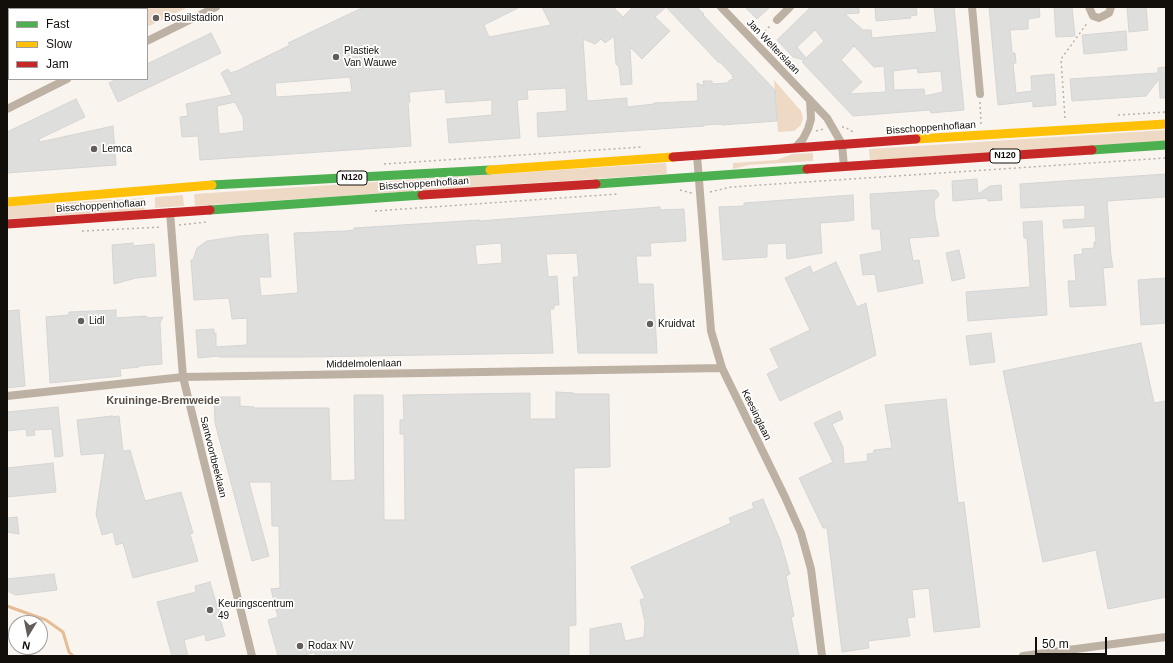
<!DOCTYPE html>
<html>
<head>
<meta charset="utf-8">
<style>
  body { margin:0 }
  #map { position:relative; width:1173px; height:663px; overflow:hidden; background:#faf4ef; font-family:Arial,sans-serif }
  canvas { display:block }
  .frame { position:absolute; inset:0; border:8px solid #120e0a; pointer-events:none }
  .legend { position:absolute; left:8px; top:8px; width:140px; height:72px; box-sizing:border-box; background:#fff; border:1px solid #a09f9d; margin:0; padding:5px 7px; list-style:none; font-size:12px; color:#120e0a }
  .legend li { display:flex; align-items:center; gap:8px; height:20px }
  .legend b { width:20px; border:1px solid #a09f9d }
  .north { position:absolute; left:8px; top:615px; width:40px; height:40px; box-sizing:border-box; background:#fff; border:1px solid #a09f9d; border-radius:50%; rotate:190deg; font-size:11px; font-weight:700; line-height:16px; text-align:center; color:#120e0a }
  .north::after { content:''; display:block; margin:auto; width:14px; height:18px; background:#635e5a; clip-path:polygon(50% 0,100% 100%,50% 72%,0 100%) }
  .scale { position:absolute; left:1035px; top:637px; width:72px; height:18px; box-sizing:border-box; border:2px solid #120e0a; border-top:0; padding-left:5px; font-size:12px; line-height:14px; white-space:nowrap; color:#120e0a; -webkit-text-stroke:3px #fff; paint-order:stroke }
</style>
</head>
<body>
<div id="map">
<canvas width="1173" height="663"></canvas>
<div class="frame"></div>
<ul class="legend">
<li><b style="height:5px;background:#4caf50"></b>Fast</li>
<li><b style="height:5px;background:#ffc107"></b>Slow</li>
<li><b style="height:5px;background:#c62828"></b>Jam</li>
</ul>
<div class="north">N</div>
<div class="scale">50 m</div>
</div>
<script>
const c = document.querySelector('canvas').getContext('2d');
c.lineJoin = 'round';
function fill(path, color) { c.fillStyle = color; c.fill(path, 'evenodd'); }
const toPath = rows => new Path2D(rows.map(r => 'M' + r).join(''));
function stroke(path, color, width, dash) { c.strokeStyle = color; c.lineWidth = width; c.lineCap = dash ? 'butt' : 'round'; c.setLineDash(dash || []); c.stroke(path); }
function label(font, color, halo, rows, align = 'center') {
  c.font = font + ' Arial,sans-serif'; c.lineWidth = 3.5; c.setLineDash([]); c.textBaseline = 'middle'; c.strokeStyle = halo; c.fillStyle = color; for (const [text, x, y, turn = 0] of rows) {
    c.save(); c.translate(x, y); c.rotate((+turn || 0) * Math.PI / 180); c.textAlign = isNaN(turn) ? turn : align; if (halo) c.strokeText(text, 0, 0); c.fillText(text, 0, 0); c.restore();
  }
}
fill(toPath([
  [76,7,188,7,147,27,147,9,77,9],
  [774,80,801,111,803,118,801,125,794,131,778,132],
  [1166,130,1166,142,870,161,869,149],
  [813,153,813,161,749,165,733,169,733,163,777,160,792,154],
  [666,163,667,174,195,206,194,194],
  [183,195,184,206,155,208,155,197],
  [144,198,145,210,7,219,7,206]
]), '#eed9c4');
stroke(toPath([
  [7,606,46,620,63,632,69,652,73,656]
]), '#e4bd94', 3);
const building = toPath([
  [364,7,520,7,484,25,489,37,551,25,542,7,613,7,623,17,633,7,697,7,704,14,703,15,775,90,777,121,722,125,722,124,704,125,704,126,538,137,537,113,567,111,566,88,548,89,527,90,528,99,517,100,520,138,449,143,447,119,492,115,492,100,446,103,445,89,409,92,410,102,408,102,411,146,200,160,198,136,182,137,180,117,188,116,186,104,232,95,221,73,228,69,230,73,237,71,290,45,288,43,364,7],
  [666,7,719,63,720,62,733,76,732,77,734,79,730,80,727,83,712,84,712,81,703,81,704,86,697,83,698,101,654,103,654,104,627,107,627,98,587,101,583,39,595,44,601,39,605,43,614,36,616,64,619,67,621,85,632,84,630,47,642,59,670,31,655,17,666,7],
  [350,77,352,92,276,97,275,83,350,77],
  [235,102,243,117,244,131,219,134,217,106,235,102],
  [745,7,770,7,757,19,745,7],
  [811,7,859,7,859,13,845,14,863,30,871,30,872,38,937,32,934,7,954,7,964,110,931,113,930,110,853,116,802,62,804,60,793,57,777,40,811,7],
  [815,30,824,41,806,58,797,47,815,30],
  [854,46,874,67,884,66,886,92,849,94,862,82,841,60,854,46],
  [917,68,918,73,941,71,943,92,925,96,924,89,894,90,893,71,917,68],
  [875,7,916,7,917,15,910,16,911,18,876,21,875,7],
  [989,7,1039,7,1040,17,1028,19,1028,29,1010,30,1012,53,1015,53,1016,63,1013,63,1016,93,1032,91,1031,76,1054,74,1056,105,1033,107,1033,101,998,105,989,7],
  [1054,7,1072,7,1075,36,1056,37,1054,7],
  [1127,7,1146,7,1148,30,1129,32,1127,7],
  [1126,31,1127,50,1084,54,1082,35,1126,31],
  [211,33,221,53,118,102,109,83,117,79,147,79,147,64,211,33],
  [1166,67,1166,98,1160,98,1159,79,1146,96,1072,101,1070,79,1158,73,1158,68,1166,67],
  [76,99,85,117,39,139,40,142,113,126,116,165,7,173,7,132,76,99],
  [1166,174,1166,197,1107,201,1111,256,1113,267,1103,268,1106,305,1070,307,1068,281,1076,281,1074,255,1083,254,1082,249,1094,248,1094,242,1096,242,1095,226,1064,228,1063,220,1085,219,1085,205,1021,208,1020,184,1166,174],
  [977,179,978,194,990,186,1001,185,1002,200,988,201,987,198,953,201,952,181,977,179],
  [934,190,937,191,939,194,938,197,934,200,935,216,939,236,909,238,913,261,919,260,923,283,878,292,875,274,863,275,860,255,882,251,880,229,872,229,870,194,934,190],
  [853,195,854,220,849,221,820,223,822,253,787,259,786,243,767,244,767,257,723,260,719,207,744,206,744,203,853,195],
  [660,207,660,210,684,209,686,241,650,243,651,256,636,256,638,284,653,284,657,353,578,353,573,277,579,277,577,253,546,254,548,277,557,276,559,305,554,305,554,309,550,309,553,353,303,357,219,357,219,356,198,358,196,330,214,329,214,334,216,333,216,347,247,345,247,318,232,319,229,298,194,300,191,260,193,260,197,248,207,241,240,236,268,234,271,277,259,277,261,296,298,293,294,233,346,231,354,230,354,228,480,220,480,221,492,220,660,207],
  [501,243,502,263,477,265,475,245,501,243],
  [1042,221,1047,315,968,321,966,292,1030,287,1028,253,1027,238,1024,238,1023,222,1042,221],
  [133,243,133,246,154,244,156,276,136,278,114,284,112,245,133,243],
  [959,250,965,278,952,281,946,253,959,250],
  [836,262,857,307,866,303,876,355,780,401,767,374,779,368,770,349,810,330,785,278,810,266,813,273,836,262],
  [1166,278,1166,323,1141,325,1138,280,1166,278],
  [19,310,25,386,7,388,7,311,19,310],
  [116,310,116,318,146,316,148,318,163,317,160,323,162,364,139,366,139,367,120,369,121,376,50,383,46,317,69,315,69,312,116,310],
  [991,333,995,362,970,365,966,336,991,333],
  [1141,343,1154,403,1166,401,1166,597,1108,609,1096,550,1043,562,1003,371,1141,343],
  [556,392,574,393,574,394,609,394,610,467,574,468,576,625,569,626,569,656,315,656,315,652,301,656,278,656,268,620,278,617,271,589,280,588,279,526,272,526,271,482,249,482,269,556,252,561,215,423,214,397,240,397,240,406,254,407,254,408,329,408,331,481,355,480,354,395,383,395,384,520,405,520,404,434,400,434,400,420,404,420,403,395,530,393,530,419,556,419,556,392],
  [946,399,958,503,964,502,980,627,934,632,929,588,912,590,915,617,907,618,910,636,868,641,869,648,842,652,827,528,823,528,799,478,833,462,814,423,840,411,843,419,832,424,843,447,844,464,868,461,867,454,874,453,874,450,892,448,885,405,946,399],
  [58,407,63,456,55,457,52,429,34,430,35,435,27,436,26,429,7,431,7,412,58,407],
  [112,416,112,417,119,416,123,451,130,450,145,501,181,492,193,533,190,534,198,561,133,578,123,543,116,545,113,532,102,535,96,514,105,453,81,455,77,420,112,416],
  [53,463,56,492,7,497,7,468,53,463],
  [763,499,780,540,790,574,786,576,794,616,791,617,799,656,590,656,590,629,621,623,625,641,644,637,645,622,640,600,645,598,631,567,731,523,729,518,754,508,752,503,763,499],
  [17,517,19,534,7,532,7,518,17,517],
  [54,574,57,590,16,595,7,591,7,579,54,574],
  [210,582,217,606,220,605,222,614,219,615,225,636,206,641,205,634,184,640,188,656,172,656,157,602,196,592,195,586,210,582]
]);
fill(building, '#dededd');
stroke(building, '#d4d5d4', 1);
stroke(toPath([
  [761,35,771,25],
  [980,102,981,124],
  [1118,115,1166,112],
  [1065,118,1061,59,1088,22],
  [842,127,845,127,853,132],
  [816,131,824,129],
  [384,164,642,147],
  [680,190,692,193],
  [710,192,731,187,1166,158],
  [375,211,618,194],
  [179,225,207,222],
  [82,231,162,227]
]), '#b9b0a8', 1.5, [2, 3]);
stroke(toPath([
  [721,7,827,118,842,144,844,167],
  [972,7,980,94],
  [1089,7,1093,16,1099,18,1109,13,1111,7],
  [777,20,790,7],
  [147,41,216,7],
  [7,109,67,79],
  [795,148,803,139,808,129,811,119,810,100],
  [697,155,711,331,722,368,785,497,801,533,811,569,822,656],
  [170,212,183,377,252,656],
  [7,396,183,377,722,368],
  [1023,656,1166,637]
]), '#bdb1a4', 8);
stroke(toPath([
  [1092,150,1166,145],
  [596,184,807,169],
  [212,185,490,170],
  [210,210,422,195]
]), '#4caf50', 9);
stroke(toPath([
  [916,139,1166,124],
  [490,170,673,157],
  [7,202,212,185]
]), '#ffc107', 9);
stroke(toPath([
  [673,157,916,139],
  [807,169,1092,150],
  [422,195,596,184],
  [7,224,210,210]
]), '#c62828', 9);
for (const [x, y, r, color] of [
  [156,18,4,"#635e5a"],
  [336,57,4,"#635e5a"],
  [94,149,4,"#635e5a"],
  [81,321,4,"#635e5a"],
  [650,324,4,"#635e5a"],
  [210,610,4,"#635e5a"],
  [300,646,4,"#635e5a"]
]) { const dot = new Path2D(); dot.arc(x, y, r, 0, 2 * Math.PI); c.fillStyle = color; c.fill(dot); stroke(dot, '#fff', 1.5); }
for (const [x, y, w] of [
  [1005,156,30],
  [352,178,30]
]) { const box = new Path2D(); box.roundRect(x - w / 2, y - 7, w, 14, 3); c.fillStyle = '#fff'; c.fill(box); stroke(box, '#120e0a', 1); }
label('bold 9px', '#120e0a', null, [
  ["N120",1005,156],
  ["N120",352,178]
]);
label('10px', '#120e0a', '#fff', [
  ["Bosuilstadion",164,18],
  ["Plastiek",344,51],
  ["Van Wauwe",344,63],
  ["Lemca",102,149],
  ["Lidl",89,321],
  ["Kruidvat",658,324],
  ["Keuringscentrum",218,604],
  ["49",218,616],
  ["Rodax NV",308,646]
], 'left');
label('10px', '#120e0a', '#fff', [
  ["Jan Welterslaan",773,47,46],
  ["Bisschoppenhoflaan",931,128,-4],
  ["Bisschoppenhoflaan",424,184,-4],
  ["Bisschoppenhoflaan",101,206,-4],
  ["Middelmolenlaan",364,364,-1],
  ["Keesinglaan",756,415,64],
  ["Santvoortbeeklaan",213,457,76]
]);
label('bold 11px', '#584e44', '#fff', [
  ["Kruininge-Bremweide",163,401]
]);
</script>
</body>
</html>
